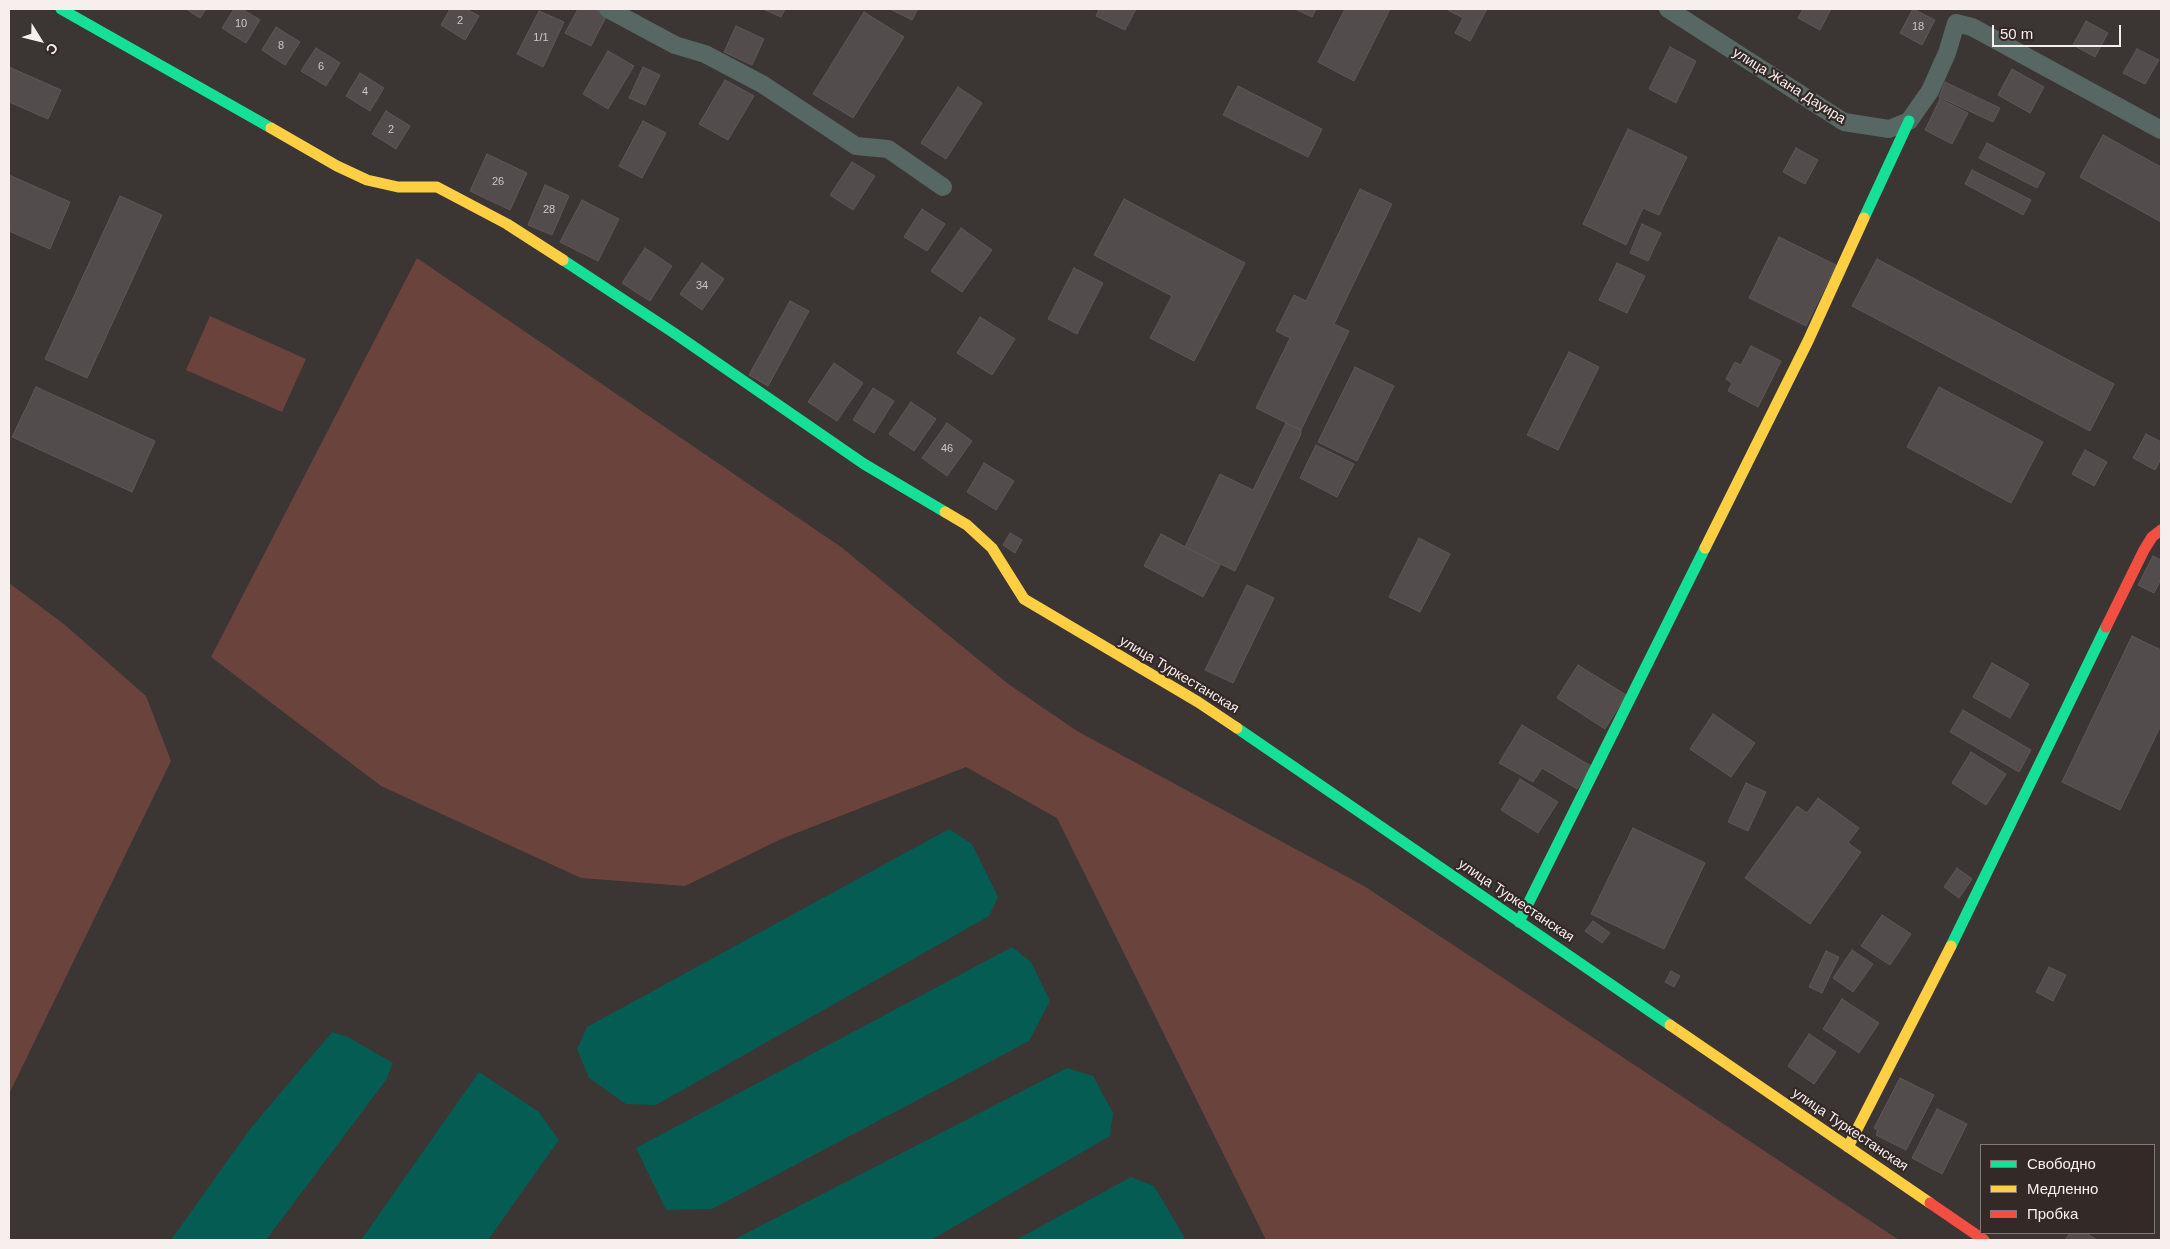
<!DOCTYPE html>
<html>
<head>
<meta charset="utf-8">
<style>
  body { margin:0 }
  #map { position:relative; width:2170px; height:1249px; overflow:hidden; background:#3b3534; font-family:Arial,sans-serif }
  canvas { display:block }
  .frame { position:absolute; inset:0; border:10px solid #f7efee; pointer-events:none }
  .legend { position:absolute; left:1980px; top:1144px; width:175px; height:90px; box-sizing:border-box; background:#332927; border:1px solid #817877; margin:0; padding:6px 9px; list-style:none; font-size:15px; color:#f7efee }
  .legend li { display:flex; align-items:center; gap:10px; height:25px }
  .legend b { width:25px; border:1px solid #817877 }
  .north { position:absolute; left:15px; top:15px; width:50px; height:50px; -webkit-text-stroke:4px #332927; paint-order:stroke; rotate:126deg; font-size:14px; font-weight:700; line-height:20px; text-align:center; color:#f7efee }
  .north::after { content:''; display:block; margin:auto; width:18px; height:22px; background:#f7efee; clip-path:polygon(50% 0,100% 100%,50% 72%,0 100%) }
  .scale { position:absolute; left:1992px; top:25px; width:129px; height:22px; box-sizing:border-box; border:2px solid #f7efee; border-top:0; padding-left:6px; font-size:15px; line-height:18px; white-space:nowrap; color:#f7efee; -webkit-text-stroke:4px #332927; paint-order:stroke }
</style>
</head>
<body>
<div id="map">
<canvas width="2170" height="1249"></canvas>
<div class="frame"></div>
<ul class="legend">
<li><b style="height:6px;background:#16e098"></b>Свободно</li>
<li><b style="height:6px;background:#ffcf43"></b>Медленно</li>
<li><b style="height:6px;background:#f24e42"></b>Пробка</li>
</ul>
<div class="north">С</div>
<div class="scale">50 m</div>
</div>
<script>
const c = document.querySelector('canvas').getContext('2d');
c.lineJoin = 'round';
function fill(path, color) { c.fillStyle = color; c.fill(path, 'evenodd'); }
const toPath = rows => new Path2D(rows.map(r => 'M' + r).join(''));
function stroke(path, color, width, dash) { c.strokeStyle = color; c.lineWidth = width; c.lineCap = dash ? 'butt' : 'round'; c.setLineDash(dash || []); c.stroke(path); }
function label(font, color, halo, rows, align = 'center') {
  c.font = font + ' Arial,sans-serif'; c.lineWidth = 4.5; c.setLineDash([]); c.textBaseline = 'middle'; c.strokeStyle = halo; c.fillStyle = color; for (const [text, x, y, turn = 0] of rows) {
    c.save(); c.translate(x, y); c.rotate((+turn || 0) * Math.PI / 180); c.textAlign = isNaN(turn) ? turn : align; if (halo) c.strokeText(text, 0, 0); c.fillText(text, 0, 0); c.restore();
  }
}
fill(toPath([
  [417,258,841,547,1007,683,1077,731,1364,886,1899,1240,1266,1240,1057,818,966,767,781,839,685,886,581,878,381,786,211,657],
  [210,316,306,359,282,412,186,370],
  [9,583,65,625,146,696,171,761,9,1094]
]), '#6b433d');
fill(toPath([
  [949,829,972,844,998,897,989,916,656,1105,626,1104,589,1078,577,1049,587,1027],
  [1012,947,1031,962,1050,1001,1029,1041,712,1209,666,1210,636,1148],
  [332,1032,348,1037,393,1063,386,1080,266,1240,171,1240,250,1129],
  [1067,1068,1093,1076,1113,1113,1110,1136,931,1240,733,1240],
  [479,1072,539,1112,559,1140,488,1240,361,1240],
  [1131,1177,1154,1186,1185,1238,1183,1240,1016,1240]
]), '#055c53');
const building = toPath([
  [186,9,206,9,200,18,186,9],
  [234,9,242,9,260,20,246,43,222,28,234,9],
  [450,9,466,9,479,16,465,40,441,25,450,9],
  [578,9,595,9,607,15,591,46,565,33,578,9],
  [763,9,785,9,781,17,763,9],
  [890,9,918,9,912,20,890,9],
  [1099,9,1136,9,1125,30,1096,16,1099,9],
  [1295,9,1316,9,1312,17,1295,9],
  [1345,9,1390,9,1354,81,1318,62,1345,9],
  [1446,9,1487,9,1470,41,1455,33,1463,18,1446,9],
  [1803,9,1831,9,1820,30,1798,18,1803,9],
  [1913,9,1935,20,1922,45,1900,33,1913,9],
  [539,11,564,22,543,67,517,54,539,11],
  [864,12,904,37,853,118,813,94,864,12],
  [2086,21,2108,33,2095,57,2073,45,2086,21],
  [736,26,764,39,752,65,724,52,736,26],
  [276,27,300,42,285,65,262,50,276,27],
  [1670,47,1696,61,1676,103,1649,89,1670,47],
  [316,48,340,63,326,86,301,71,316,48],
  [2137,49,2159,60,2145,84,2123,73,2137,49],
  [608,51,634,66,608,109,583,94,608,51],
  [9,67,61,90,48,119,9,102,9,67],
  [643,67,660,75,645,105,629,98,643,67],
  [2012,69,2044,87,2030,113,1998,95,2012,69],
  [360,73,384,88,370,111,346,96,360,73],
  [725,80,754,96,728,140,699,124,725,80],
  [1945,82,2000,108,1993,122,1939,97,1945,82],
  [1238,86,1322,129,1308,157,1223,115,1238,86],
  [958,87,982,103,946,159,921,143,958,87],
  [1940,99,1968,113,1952,144,1925,130,1940,99],
  [386,111,410,126,396,149,372,134,386,111],
  [643,121,666,133,642,178,619,166,643,121],
  [1628,129,1687,157,1659,215,1643,208,1626,245,1583,224,1628,129],
  [2103,135,2161,167,2161,222,2080,177,2103,135],
  [1987,143,2045,173,2037,188,1979,158,1987,143],
  [1796,148,1818,160,1805,184,1783,172,1796,148],
  [487,154,527,173,510,210,470,191,487,154],
  [852,162,875,176,853,210,830,195,852,162],
  [1972,170,2031,200,2023,215,1965,184,1972,170],
  [9,175,70,202,50,249,9,231,9,175],
  [545,185,569,196,552,235,528,225,545,185],
  [1360,189,1392,204,1334,324,1349,331,1301,430,1256,408,1290,338,1276,331,1294,295,1306,301,1360,189],
  [120,196,162,215,87,378,45,359,120,196],
  [1124,199,1245,263,1194,361,1150,338,1172,296,1094,255,1124,199],
  [582,200,619,219,598,261,560,242,582,200],
  [922,209,945,224,927,251,904,237,922,209],
  [1642,224,1661,233,1648,261,1630,253,1642,224],
  [961,228,992,250,962,292,931,271,961,228],
  [1779,237,1836,265,1806,326,1749,298,1779,237],
  [645,248,672,266,650,301,622,283,645,248],
  [1877,259,2114,384,2090,431,1852,306,1877,259],
  [702,263,724,279,702,310,680,294,702,263],
  [1617,263,1645,276,1627,313,1599,300,1617,263],
  [1074,268,1103,283,1077,334,1048,319,1074,268],
  [790,301,809,311,768,386,749,375,790,301],
  [980,317,1015,339,992,375,957,353,980,317],
  [1751,346,1781,361,1758,407,1728,391,1732,383,1726,379,1735,362,1741,365,1751,346],
  [1569,352,1599,367,1558,450,1527,435,1569,352],
  [834,363,863,383,837,421,808,402,834,363],
  [1355,367,1394,386,1357,461,1318,442,1355,367],
  [36,387,155,441,132,492,12,437,36,387],
  [1939,387,2043,442,2011,503,1907,447,1939,387],
  [873,388,894,401,874,433,853,420,873,388],
  [911,402,936,419,914,451,889,434,911,402],
  [947,423,972,441,947,476,922,458,947,423],
  [1286,423,1301,430,1301,434,1235,571,1185,547,1220,474,1253,490,1286,423],
  [2146,434,2161,442,2161,459,2155,470,2133,458,2146,434],
  [1316,445,1354,464,1337,497,1300,478,1316,445],
  [2085,450,2107,462,2094,486,2072,474,2085,450],
  [984,463,1014,481,996,510,967,492,984,463],
  [1010,533,1022,540,1015,553,1003,545,1010,533],
  [1161,534,1220,565,1203,597,1144,566,1161,534],
  [1419,538,1450,554,1420,612,1389,597,1419,538],
  [2153,556,2161,560,2161,579,2154,593,2138,585,2153,556],
  [1247,585,1274,598,1233,683,1205,670,1247,585],
  [2132,636,2161,650,2161,725,2120,810,2062,782,2132,636],
  [1992,663,2029,684,2010,718,1973,697,1992,663],
  [1578,665,1626,695,1605,729,1557,698,1578,665],
  [1963,710,2031,750,2019,772,1950,732,1963,710],
  [1713,714,1755,743,1731,777,1690,749,1713,714],
  [1522,725,1591,766,1577,789,1542,768,1533,782,1499,763,1522,725],
  [1971,752,2006,774,1986,805,1952,783,1971,752],
  [1520,779,1558,802,1538,833,1501,810,1520,779],
  [1746,783,1766,792,1748,831,1728,822,1746,783],
  [1818,798,1859,828,1848,843,1861,852,1810,924,1745,878,1797,806,1807,813,1818,798],
  [1633,828,1705,863,1664,949,1591,914,1633,828],
  [1957,868,1972,879,1959,898,1944,887,1957,868],
  [1882,915,1911,934,1890,965,1861,946,1882,915],
  [1593,921,1610,933,1602,943,1585,931,1593,921],
  [1852,950,1873,964,1853,992,1833,978,1852,950],
  [1826,951,1839,957,1822,993,1809,987,1826,951],
  [2049,967,2066,975,2053,1001,2036,992,2049,967],
  [1671,971,1680,976,1674,987,1665,982,1671,971],
  [1842,999,1879,1023,1859,1053,1823,1029,1842,999],
  [1809,1034,1836,1052,1814,1084,1788,1066,1809,1034],
  [1900,1078,1934,1095,1906,1150,1876,1135,1878,1130,1874,1128,1900,1078],
  [1937,1109,1967,1124,1942,1174,1912,1158,1937,1109],
  [2070,1233,2086,1233,2097,1240,2065,1240,2070,1233]
]);
fill(building, '#524d4c');
stroke(building, '#5d5857', 1);
stroke(toPath([
  [608,9,675,45,705,54,762,84,856,146,888,149,943,187],
  [1668,9,1844,122,1889,129,1909,121,1930,91,1947,53,1956,23,1972,27,2161,130]
]), '#576764', 18);
stroke(toPath([
  [61,9,271,128],
  [1864,218,1909,121],
  [563,260,674,333,864,464,945,512],
  [1237,728,1670,1025],
  [1519,922,1705,548],
  [1951,946,2106,627]
]), '#16e098', 11);
stroke(toPath([
  [271,128,337,166,367,180,398,187,437,187,507,224,563,260],
  [945,512,967,525,992,548,1024,599,1198,702,1237,728],
  [1705,548,1808,341,1864,218],
  [1670,1025,1930,1203],
  [1848,1147,1951,946]
]), '#ffcf43', 11);
stroke(toPath([
  [2106,627,2144,550,2152,537,2161,530],
  [1930,1203,1984,1240]
]), '#f24e42', 11);
label('11px', '#cec6c6', null, [
  ["2",460,21],
  ["10",241,24],
  ["18",1918,27],
  ["1/1",541,38],
  ["8",281,46],
  ["6",321,67],
  ["4",365,92],
  ["2",391,130],
  ["26",498,182],
  ["28",549,210],
  ["34",702,286],
  ["46",947,449]
]);
label('14px', '#f7efee', '#332927', [
  ["улица Жана Дауира",1789,86,32],
  ["улица Туркестанская",1179,675,31],
  ["улица Туркестанская",1516,901,34],
  ["улица Туркестанская",1850,1130,34]
]);
</script>
</body>
</html>
